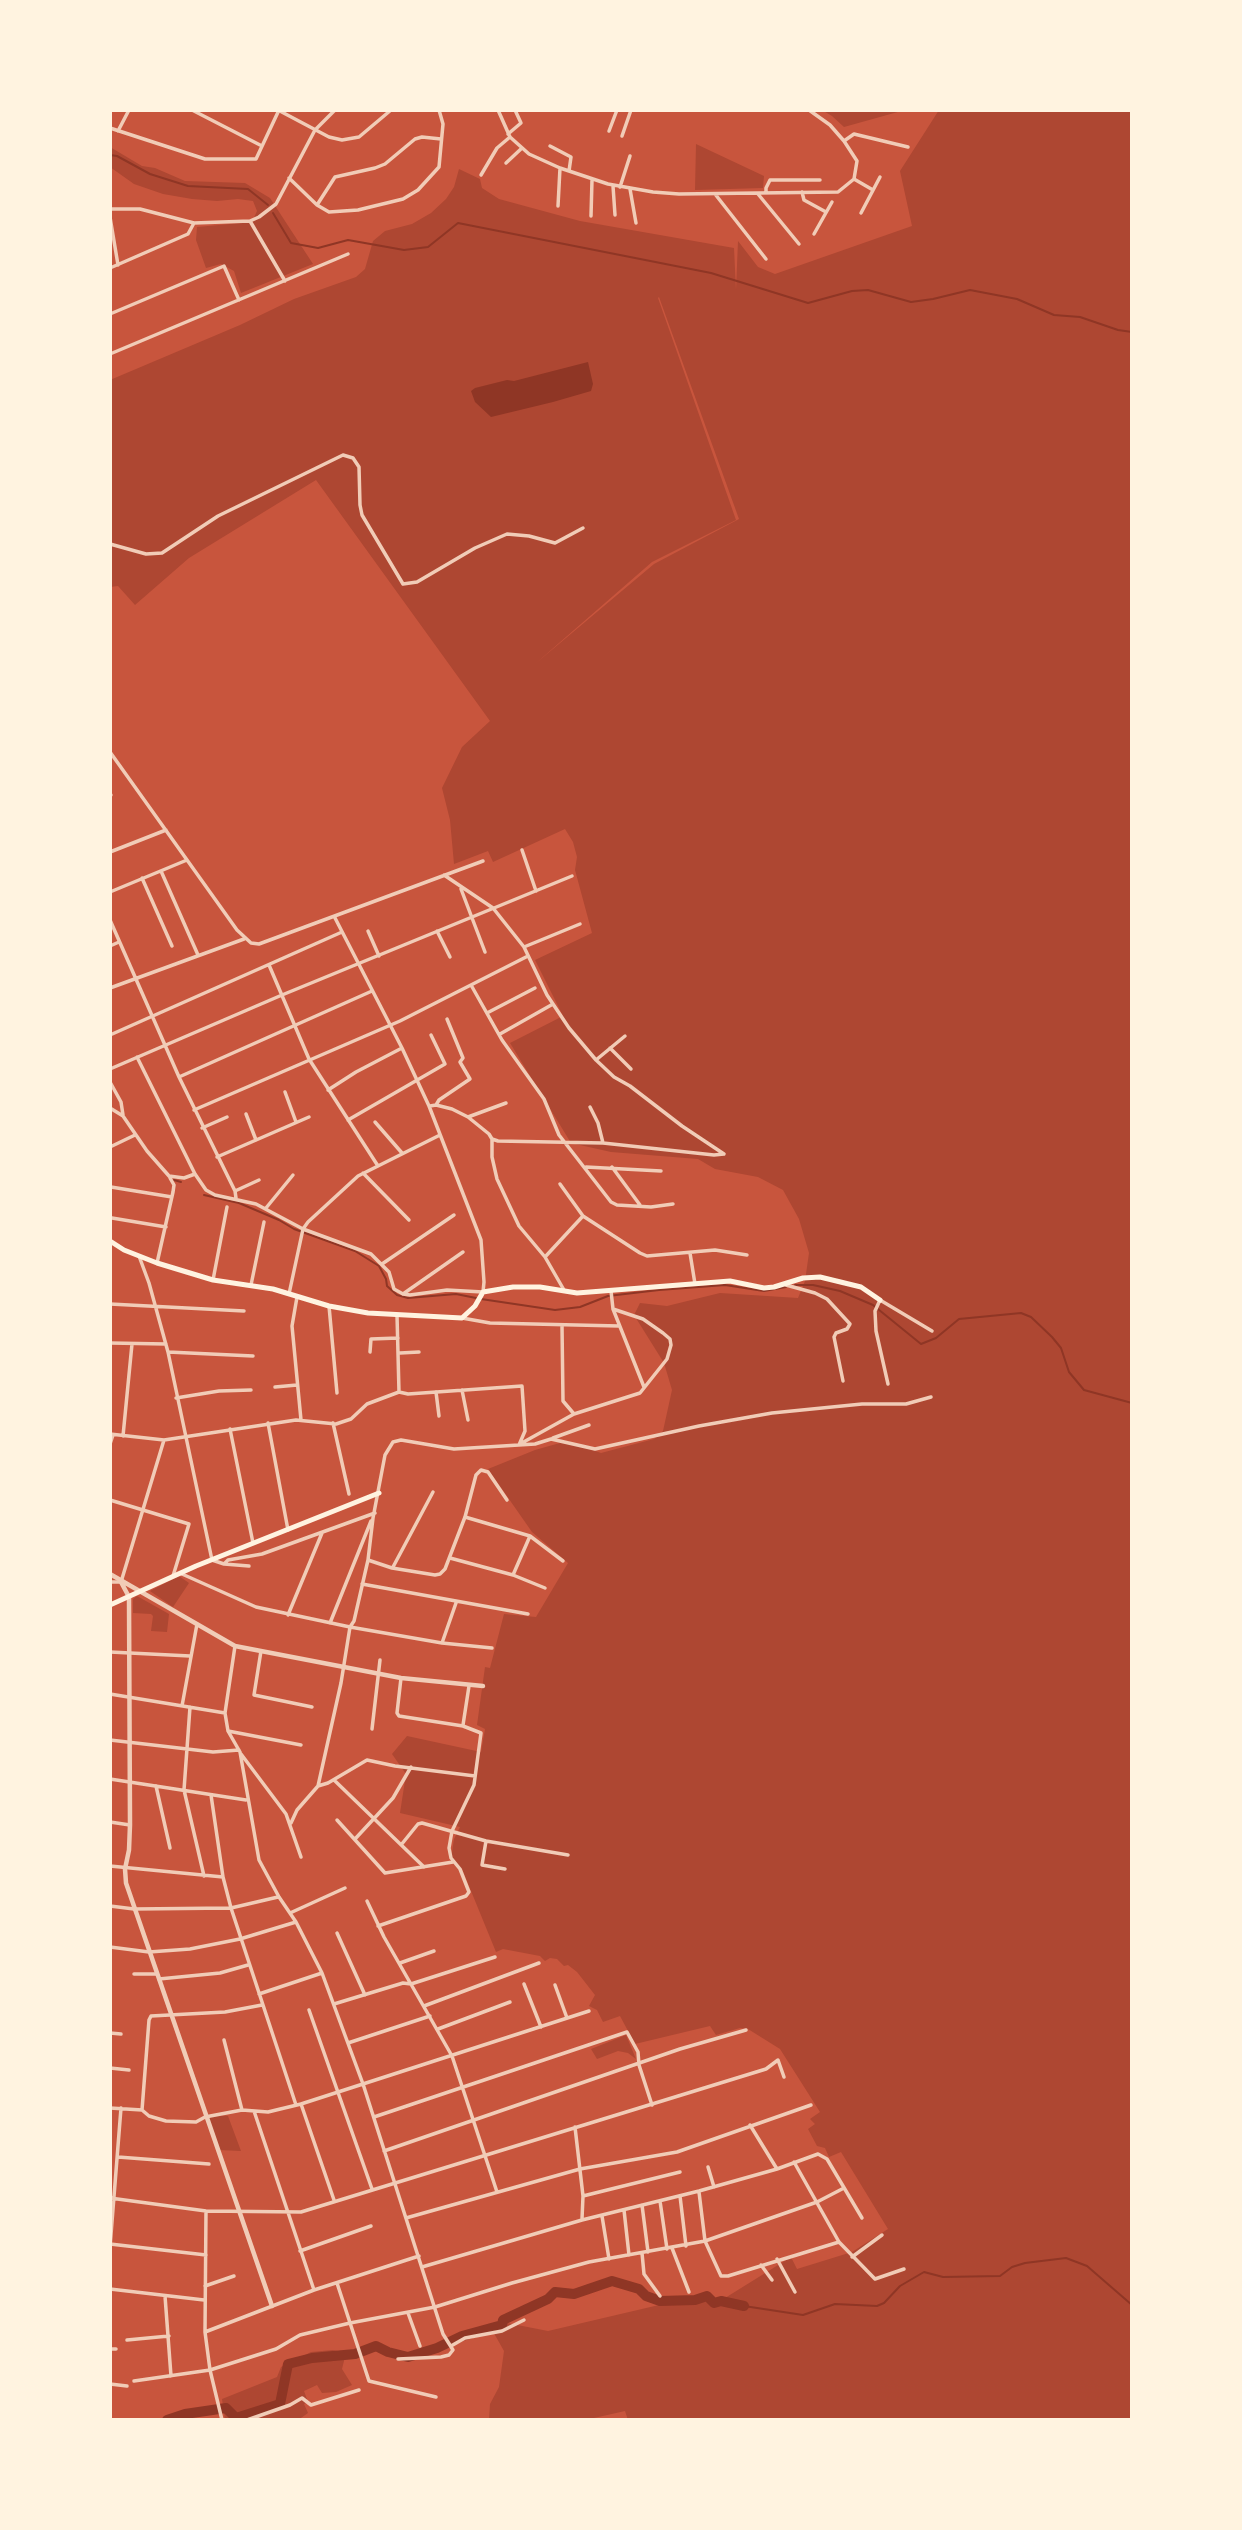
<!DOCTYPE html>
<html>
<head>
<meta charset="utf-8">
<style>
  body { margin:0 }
  #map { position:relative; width:1242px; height:2530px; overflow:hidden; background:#c8553d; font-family:"Fira Sans",sans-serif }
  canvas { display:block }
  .frame { position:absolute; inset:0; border:112px solid #fff3e0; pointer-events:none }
</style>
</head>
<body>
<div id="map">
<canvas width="1242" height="2530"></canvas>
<div class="frame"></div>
</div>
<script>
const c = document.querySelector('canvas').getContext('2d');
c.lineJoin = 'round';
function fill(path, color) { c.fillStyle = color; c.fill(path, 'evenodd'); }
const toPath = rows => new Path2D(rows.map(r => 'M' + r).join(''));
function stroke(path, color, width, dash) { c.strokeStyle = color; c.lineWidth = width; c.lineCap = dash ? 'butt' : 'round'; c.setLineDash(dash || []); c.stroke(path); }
fill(toPath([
  [822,110,905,110,844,127,832,116],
  [939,110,1132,110,1132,2420,628,2420,625,2411,585,2420,489,2420,490,2404,499,2387,504,2351,491,2328,502,2322,548,2331,659,2305,725,2298,791,2257,797,2269,852,2252,888,2229,841,2152,829,2157,825,2148,817,2146,808,2129,815,2124,810,2119,820,2112,780,2049,748,2029,740,2028,716,2035,710,2026,635,2044,620,2016,603,2022,597,2010,589,2006,595,1995,577,1972,568,1965,564,1966,557,1959,550,1958,545,1961,540,1956,503,1949,496,1952,462,1869,451,1859,454,1839,460,1827,400,1813,406,1774,392,1754,407,1736,481,1752,485,1729,477,1725,485,1667,490,1668,504,1614,536,1617,568,1563,532,1532,488,1469,535,1450,567,1441,601,1453,654,1439,663,1431,672,1390,664,1363,634,1315,640,1303,667,1306,720,1293,798,1298,805,1281,809,1253,799,1219,783,1190,758,1177,715,1169,698,1159,611,1152,571,1143,510,1043,563,1016,535,960,592,933,575,870,577,857,573,842,565,829,493,862,488,851,454,864,450,820,442,788,462,747,490,721,316,480,189,558,135,605,118,586,110,587,110,380,240,325,294,299,356,277,365,269,373,241,385,231,412,224,431,213,446,199,454,187,459,169,480,179,482,188,499,199,580,221,734,248,736,290,738,241,758,267,775,274,912,226,900,171],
  [659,297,739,519,654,564,535,664,652,562,736,520,658,298],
  [696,144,764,176,763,188,695,190],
  [110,147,142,166,155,168,185,181,245,183,270,198,313,264,241,293,234,271,221,264,206,268,196,240,197,227,252,222,257,211,253,201,238,199,217,201,192,199,163,194,134,184,110,167],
  [179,1576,189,1583,173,1607,150,1591],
  [137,1596,169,1614,167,1632,151,1631,153,1616,151,1614,133,1613,133,1599],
  [626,2035,636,2059,628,2053,618,2051,597,2059,591,2049],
  [206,2114,228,2116,241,2151,218,2150],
  [333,2350,346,2353,342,2369,352,2385,336,2392,322,2393,317,2385,304,2391,308,2402,304,2404,308,2413,298,2420,225,2420,222,2399,277,2377,281,2367,311,2352]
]), '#ae4732');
fill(toPath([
  [588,362,593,384,591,391,553,402,491,417,475,402,471,391,475,388,507,380,514,381]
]), '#8f3625');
stroke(toPath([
  [110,155,117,156,150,174,188,186,248,189,268,205],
  [273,213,291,243,318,248,348,240,404,250,428,247,458,223,711,273,808,303,852,291,868,290,911,302,933,299,970,290,1017,299,1054,315,1080,317,1118,330,1132,332],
  [174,1180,181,1182],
  [204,1195,239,1203,279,1220,294,1229,355,1251,379,1266,386,1279,387,1286,397,1295,408,1298,456,1294,476,1298],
  [795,1285,813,1285,840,1291,873,1305,921,1344,936,1338,959,1319,1021,1313,1031,1317,1052,1337,1061,1348,1069,1372,1084,1390,1132,1403],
  [481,1299,555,1310,580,1307,608,1296,659,1290,725,1285,764,1291,786,1287],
  [744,2306,803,2315,835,2304,877,2306,884,2303,900,2286,924,2272,943,2277,1000,2276,1012,2267,1025,2263,1066,2258,1087,2266,1132,2305]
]), '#8f3625', 2);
stroke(toPath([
  [167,2420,185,2414,226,2408,236,2418,280,2404,288,2364,312,2358,355,2354,376,2346,388,2352,408,2357,437,2348,462,2336,502,2325,503,2320,548,2299,555,2292,574,2294,612,2281,639,2289,646,2296,660,2301,695,2300,707,2296,714,2303,721,2301,744,2306]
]), '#8f3625', 10);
stroke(toPath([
  [192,110,262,146],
  [278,110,329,137,342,140,359,137,391,110],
  [498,110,510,137,529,154,560,168,608,184,653,192,679,194,838,192,854,179,857,161,844,141,830,125,809,110],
  [110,128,205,159,256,159,279,110],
  [118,131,129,110],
  [609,131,617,110],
  [508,134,521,123,515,110],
  [622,136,631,110],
  [844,141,854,134,908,147],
  [550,146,571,157,569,171],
  [506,163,522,148],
  [481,175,497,148,510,137],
  [289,178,317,205,329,212,358,210,403,199,418,190,439,167,443,124,439,110],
  [854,179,873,190],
  [613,186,615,215],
  [620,187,630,156],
  [630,189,636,223],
  [802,192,804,200,826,212],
  [766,193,766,188,770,180,820,180],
  [715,194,766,259],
  [758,194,799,244],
  [317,205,335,177,375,168,385,164,415,139,422,137,441,139],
  [558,206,560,168],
  [110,209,140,209,194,223,250,221,259,217,276,204,315,130,335,110],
  [861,213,880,177],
  [591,216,592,180],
  [110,217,118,265],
  [250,221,285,281],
  [814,234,832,202],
  [110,268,188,234,194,223],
  [110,314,224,266,239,300],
  [110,354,348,254],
  [110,544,146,554,162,553,218,516,343,455,353,458,359,467,360,505,362,515,403,584,417,582,475,548,507,534,529,536,555,543,583,528],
  [110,752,237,930,251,943,259,944,483,861],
  [110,795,111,795],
  [522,850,536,891],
  [110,852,166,830],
  [161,871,198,955],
  [444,875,493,908,524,947,547,995,569,1028,596,1060,614,1077,630,1086,682,1126,724,1154],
  [142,878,172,946],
  [461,889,485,952],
  [110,892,187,860],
  [110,920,179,1077,235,1191,236,1198],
  [368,931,379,956],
  [437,931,450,957],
  [110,946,119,942],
  [524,947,580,924],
  [269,965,309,1059,378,1166],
  [471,985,502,1040,544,1099,559,1135,611,1202,617,1205,651,1207,673,1204],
  [110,988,244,939],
  [487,1013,535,988],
  [500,1034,553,1004],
  [110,1035,342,932],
  [610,1048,631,1069],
  [137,1057,195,1174,206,1190,215,1195,256,1204,303,1229,371,1254,389,1272,394,1289,403,1294,410,1295,447,1290,483,1292,484,1282,481,1240,429,1106,402,1048,334,916],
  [596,1060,625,1036],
  [110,1069,282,995,572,876],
  [179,1077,372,991],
  [110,1082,121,1102,123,1115],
  [328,1090,356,1072,402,1048],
  [285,1092,296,1122],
  [436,1105,439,1100,470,1079,460,1062,463,1058,447,1019],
  [430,1106,436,1105,452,1109,468,1117,489,1134,492,1139,492,1157,497,1179,519,1226,545,1257,564,1290],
  [590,1107,598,1123,603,1143],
  [110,1108,123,1116,147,1151,169,1176,184,1178,195,1174],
  [194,1110,400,1021,528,956],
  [246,1114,256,1140],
  [468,1117,506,1103],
  [348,1120,445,1064,431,1035],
  [375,1122,402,1153],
  [202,1128,227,1117],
  [492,1139,498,1141,603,1143,714,1155,724,1154],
  [110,1147,135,1135],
  [217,1157,309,1117],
  [586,1167,661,1171],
  [612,1167,640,1205],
  [363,1173,409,1220],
  [560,1184,583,1216,640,1253,647,1256,715,1250,747,1255],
  [111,1187,172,1197],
  [235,1191,259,1180],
  [266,1208,293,1175],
  [112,1218,166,1227],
  [690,1253,695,1284],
  [139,1256,149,1283,168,1352,212,1560,224,1564,228,1560,262,1554,375,1513],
  [545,1257,583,1216],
  [157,1263,173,1192,174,1185,170,1178],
  [382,1264,454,1215],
  [213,1280,227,1207],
  [251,1285,264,1222],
  [786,1285,815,1293,827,1299,850,1324,847,1329,836,1333,834,1337,843,1381],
  [611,1291,613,1309,644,1387],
  [289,1294,303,1229,308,1222,358,1176,440,1135],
  [403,1294,463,1252],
  [297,1297,292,1326,301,1420],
  [110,1304,244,1311],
  [329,1306,337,1393],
  [397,1315,399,1392],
  [462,1318,490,1323,619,1326],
  [562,1326,563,1401,574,1414],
  [110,1343,166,1344],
  [168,1352,253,1356],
  [370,1352,371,1339,398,1338],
  [400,1353,419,1352],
  [888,1384,876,1331,875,1311,880,1300,932,1331],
  [275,1387,297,1385],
  [462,1390,468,1420],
  [436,1392,439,1416],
  [176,1398,219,1391,251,1390],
  [268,1423,288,1530],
  [333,1423,349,1494],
  [230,1429,253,1543],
  [110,1434,164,1440,296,1420,336,1424,351,1419,367,1404,399,1392,408,1394,522,1386,525,1431,519,1445],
  [123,1436,132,1344],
  [553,1438,589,1425],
  [110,1444,113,1435],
  [520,1444,574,1414,640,1393,667,1359,671,1345,670,1339,663,1333,643,1319,613,1309],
  [110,1500,189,1524,173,1576],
  [465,1517,530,1536,563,1561],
  [450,1558,513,1575,545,1588],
  [368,1560,392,1568,435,1575,440,1574,445,1569,465,1517,476,1475,481,1470,488,1472,507,1500],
  [224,1564,249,1566],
  [393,1567,433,1492],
  [182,1574,256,1607,350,1627,442,1643,492,1648],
  [513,1575,530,1536],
  [110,1582,121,1582,164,1440],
  [362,1584,528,1614],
  [288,1615,322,1533],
  [330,1623,371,1521],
  [442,1643,456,1603],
  [235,1646,225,1713,228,1731,240,1752,259,1860,279,1897,296,1922,322,1973,363,2084,443,2334,453,2350,449,2355,441,2357,398,2359],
  [261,1651,254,1695,312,1707],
  [110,1652,190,1656],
  [110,1694,225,1713],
  [182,1706,197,1624],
  [190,1707,184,1790,204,1876],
  [463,1725,469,1686],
  [372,1729,380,1660],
  [228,1731,301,1745],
  [110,1740,213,1752,239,1750],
  [241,1754,286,1814,301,1857],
  [110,1779,246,1800],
  [334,1780,424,1867],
  [156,1786,170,1848],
  [318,1786,328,1783,367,1760,395,1766,475,1776],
  [211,1795,223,1877,231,1908,296,2105],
  [337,1820,385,1873,453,1862],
  [110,1822,130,1825],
  [291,1823,297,1810,318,1786,341,1683,350,1627,354,1621,368,1560,373,1518,385,1455,393,1442,401,1440,454,1449,535,1444,551,1439,595,1449,699,1426,772,1413,862,1404,906,1404,931,1397],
  [355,1839,393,1798,411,1767],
  [486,1841,482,1865,505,1869],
  [401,1845,418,1824,422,1823,486,1841,568,1855],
  [110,1866,223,1877],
  [367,1901,384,1937,452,2056,497,2192],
  [110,1906,134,1909,231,1908,278,1897],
  [290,1913,345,1888],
  [378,1926,466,1896,469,1892,460,1869,451,1858,449,1848,452,1831,474,1785,481,1733,463,1726,399,1716,397,1713,401,1678],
  [337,1933,365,1995],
  [110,1947,149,1952,190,1949,240,1939,296,1922],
  [400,1963,434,1951],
  [134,1974,157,1974],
  [159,1979,220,1973,248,1965],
  [524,1984,541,2027],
  [555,1985,567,2018],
  [259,1994,322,1973],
  [334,2004,403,1983,411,1984,495,1957],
  [424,2006,539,1963],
  [309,2010,372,2189],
  [438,2029,510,2002],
  [110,2033,121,2034],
  [224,2040,242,2110],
  [348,2043,430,2016],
  [110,2068,129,2070],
  [766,2069,778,2060,784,2077],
  [301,2104,334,2200],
  [110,2108,142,2110,149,2116,166,2121,196,2122,205,2117,242,2110,268,2112,301,2104,589,2011],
  [142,2110,149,2020,151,2016,225,2012,262,2005],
  [254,2111,314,2290],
  [374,2117,627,2032,638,2052,639,2065,652,2105],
  [750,2125,777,2169],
  [575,2127,583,2196,582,2219],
  [384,2151,680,2049,746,2030],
  [118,2157,209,2164],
  [794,2162,839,2242,875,2279,904,2269],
  [708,2167,714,2187],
  [699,2192,705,2241,721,2276,728,2276,839,2242],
  [583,2196,680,2172],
  [680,2196,686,2246],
  [110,2198,206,2211,301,2212,766,2069],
  [660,2201,667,2249],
  [642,2205,648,2252],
  [624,2210,629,2255],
  [206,2211,205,2332,210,2370,222,2420],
  [602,2216,609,2259],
  [406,2218,580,2169,677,2152,811,2105],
  [110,2244,206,2255],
  [110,2247,121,2108],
  [672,2248,689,2292],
  [300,2251,371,2226],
  [642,2253,644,2274,660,2296],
  [852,2257,882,2235],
  [777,2259,795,2292],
  [761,2265,772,2280],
  [422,2267,582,2220,699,2191,777,2169,818,2154,827,2159,862,2218],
  [337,2283,369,2381,436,2397],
  [205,2286,234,2276],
  [110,2289,204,2300],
  [165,2296,171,2376],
  [408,2313,420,2346],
  [205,2332,314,2290,419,2256],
  [127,2340,169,2336],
  [451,2346,465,2338,502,2331,524,2320],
  [110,2349,116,2349],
  [134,2381,210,2370,276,2349,300,2335,350,2323,435,2307,512,2283,589,2262,705,2241,817,2202,844,2188],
  [110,2384,127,2386],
  [247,2420,290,2405,302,2398,311,2405,359,2390]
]), '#f1ccb7', 3.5);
stroke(toPath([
  [110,1574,235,1646,401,1678,483,1686],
  [121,1582,129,1597,130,1825,129,1850,125,1869,126,1883,272,2306]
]), '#f1ccb7', 4.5);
stroke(toPath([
  [110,1241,124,1250,157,1263,213,1280,273,1289,329,1306,368,1313,462,1318,475,1306,483,1292,513,1287,540,1287,577,1293,730,1281,764,1288,774,1287,803,1278,820,1277,861,1287,880,1300],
  [110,1605,196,1566,379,1493]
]), '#fff3e0', 5);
</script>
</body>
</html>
